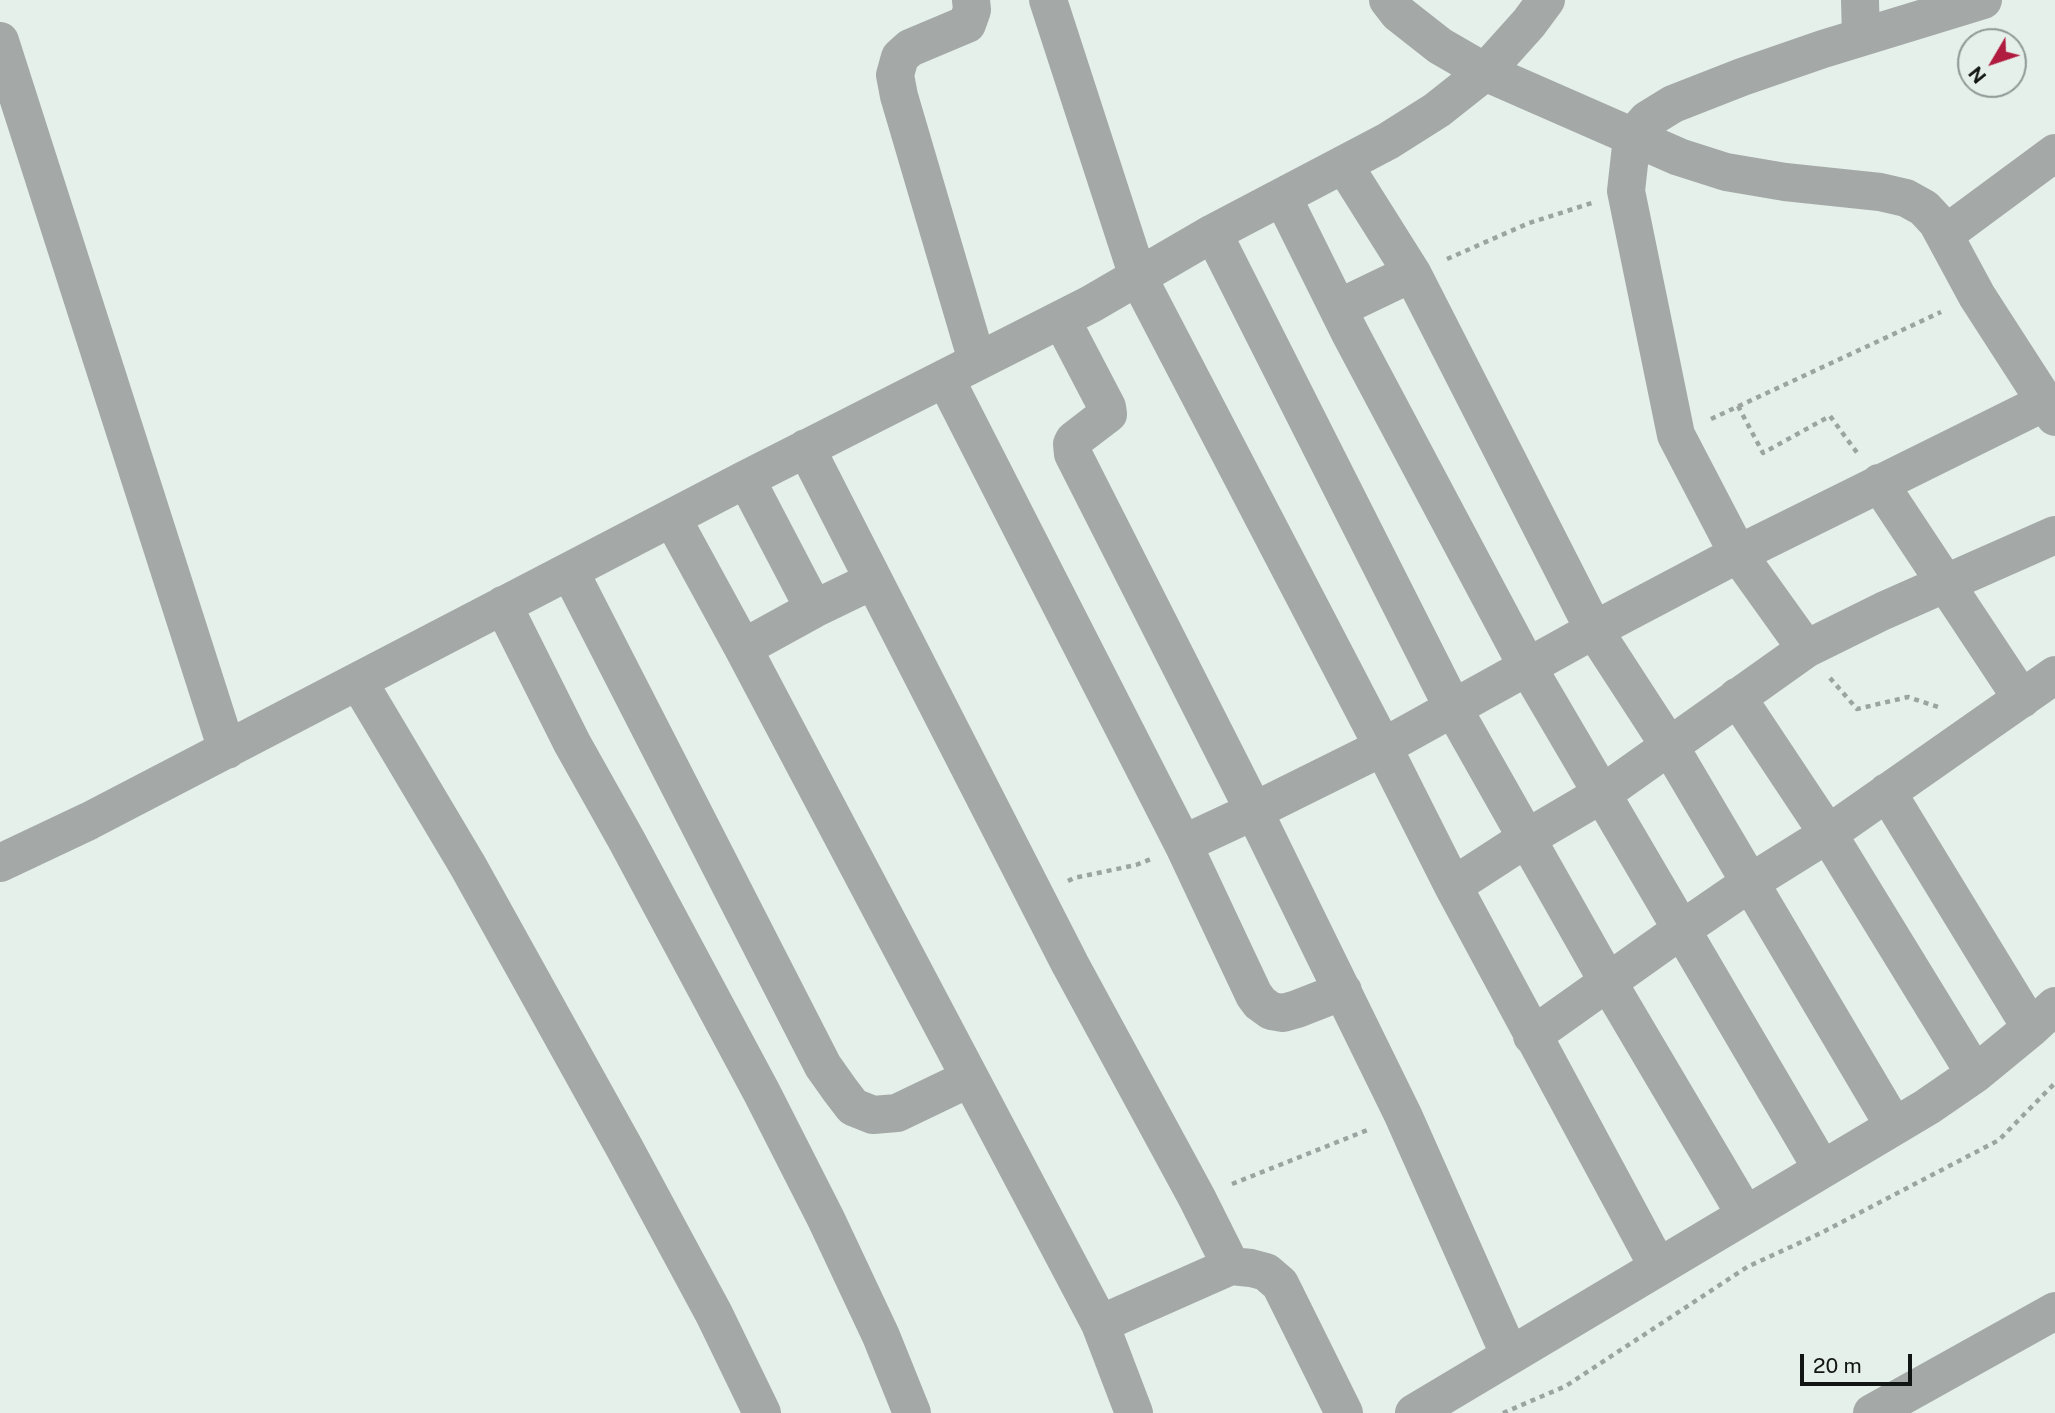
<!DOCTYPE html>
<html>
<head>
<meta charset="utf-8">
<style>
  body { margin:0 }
  #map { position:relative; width:2055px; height:1413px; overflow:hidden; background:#e5f0eb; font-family:"Public Sans",sans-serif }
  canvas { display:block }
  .north { position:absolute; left:1957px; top:28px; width:70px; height:70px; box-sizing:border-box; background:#e5f0eb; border:2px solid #909895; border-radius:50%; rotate:231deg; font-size:19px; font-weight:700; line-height:28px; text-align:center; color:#111513 }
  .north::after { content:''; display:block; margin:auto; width:24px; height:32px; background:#b01c3f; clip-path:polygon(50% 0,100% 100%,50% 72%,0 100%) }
  .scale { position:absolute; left:1800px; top:1354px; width:112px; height:32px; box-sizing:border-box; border:4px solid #111513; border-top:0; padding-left:9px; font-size:21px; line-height:24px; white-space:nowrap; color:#111513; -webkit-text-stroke:5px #e5f0eb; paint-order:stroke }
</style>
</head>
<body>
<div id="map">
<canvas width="2055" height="1413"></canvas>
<div class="north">N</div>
<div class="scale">20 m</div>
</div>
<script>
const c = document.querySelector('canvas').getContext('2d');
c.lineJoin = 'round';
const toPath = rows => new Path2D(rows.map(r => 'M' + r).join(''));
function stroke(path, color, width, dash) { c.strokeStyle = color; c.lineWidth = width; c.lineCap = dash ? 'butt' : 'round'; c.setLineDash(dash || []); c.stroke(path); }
stroke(toPath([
  [1447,259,1529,223,1592,203],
  [1738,406,1763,453,1830,416,1858,454],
  [1711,419,1941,312],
  [1830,678,1857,709,1908,697,1941,708],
  [1068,881,1074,878,1136,865,1151,859],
  [1232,1184,1370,1129],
  [1503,1413,1566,1386,1747,1267,1821,1233,1999,1140,2055,1083]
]), '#9ba4a0', 4.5, [5, 5]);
stroke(toPath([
  [971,0,972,10,967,24,910,48,900,57,895,75,899,96,977,361],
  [1048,0,1138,277,1383,747,1453,886],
  [1388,0,1398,13,1440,46,1485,72,1679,157,1726,172,1785,182,1880,192,1906,198,1924,208,1937,222,1977,296,2055,417],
  [1860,0,1861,37],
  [0,41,227,750],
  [1344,165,1412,273,1594,630,1670,747,1894,1126],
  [1283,198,1350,333,1527,666,1822,1169],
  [1213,233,1453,708,1608,982,1745,1214],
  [1944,235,2055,153],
  [1339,308,1412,273],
  [1061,319,1107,407,1108,414,1104,417,1074,440,1072,444,1073,454,1254,811,1403,1115,1510,1356],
  [945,378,1183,844,1254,995,1260,1003,1271,1011,1283,1013,1297,1009,1343,991],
  [806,448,1070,964,1197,1198,1231,1266,1100,1324,1134,1413],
  [746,479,814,609],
  [1879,483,2022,699],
  [672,518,743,648,1100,1324],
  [570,572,823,1066,840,1090,853,1107,873,1115,897,1113,970,1078],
  [503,605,572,743,627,841,762,1093,826,1219,881,1336,912,1413],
  [743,648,814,609,872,581],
  [1806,649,1738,554,1676,435,1626,191,1632,137,1647,120,1673,104,1742,77,1823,49,1983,0],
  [358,681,468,866,624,1147,714,1314,762,1413],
  [1737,697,1828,834,1975,1074],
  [1887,792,2031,1028],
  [1183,844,1254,811,1383,747,1594,630,1738,554,2045,402],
  [0,863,89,821,746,479,1091,304,1213,233,1388,141,1437,110,1485,72,1529,23,1546,0],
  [1532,1036,1681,930,1751,882,1828,834,2055,675],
  [1231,1266,1251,1268,1266,1272,1280,1284,1344,1413],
  [1658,1267,1453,886,1527,838,1602,794,1806,649,1883,611,2055,535],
  [1414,1413,1927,1107,1975,1074,2031,1028,2055,1006],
  [1872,1413,2055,1311]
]), '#a4a9a7', 38);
</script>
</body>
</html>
